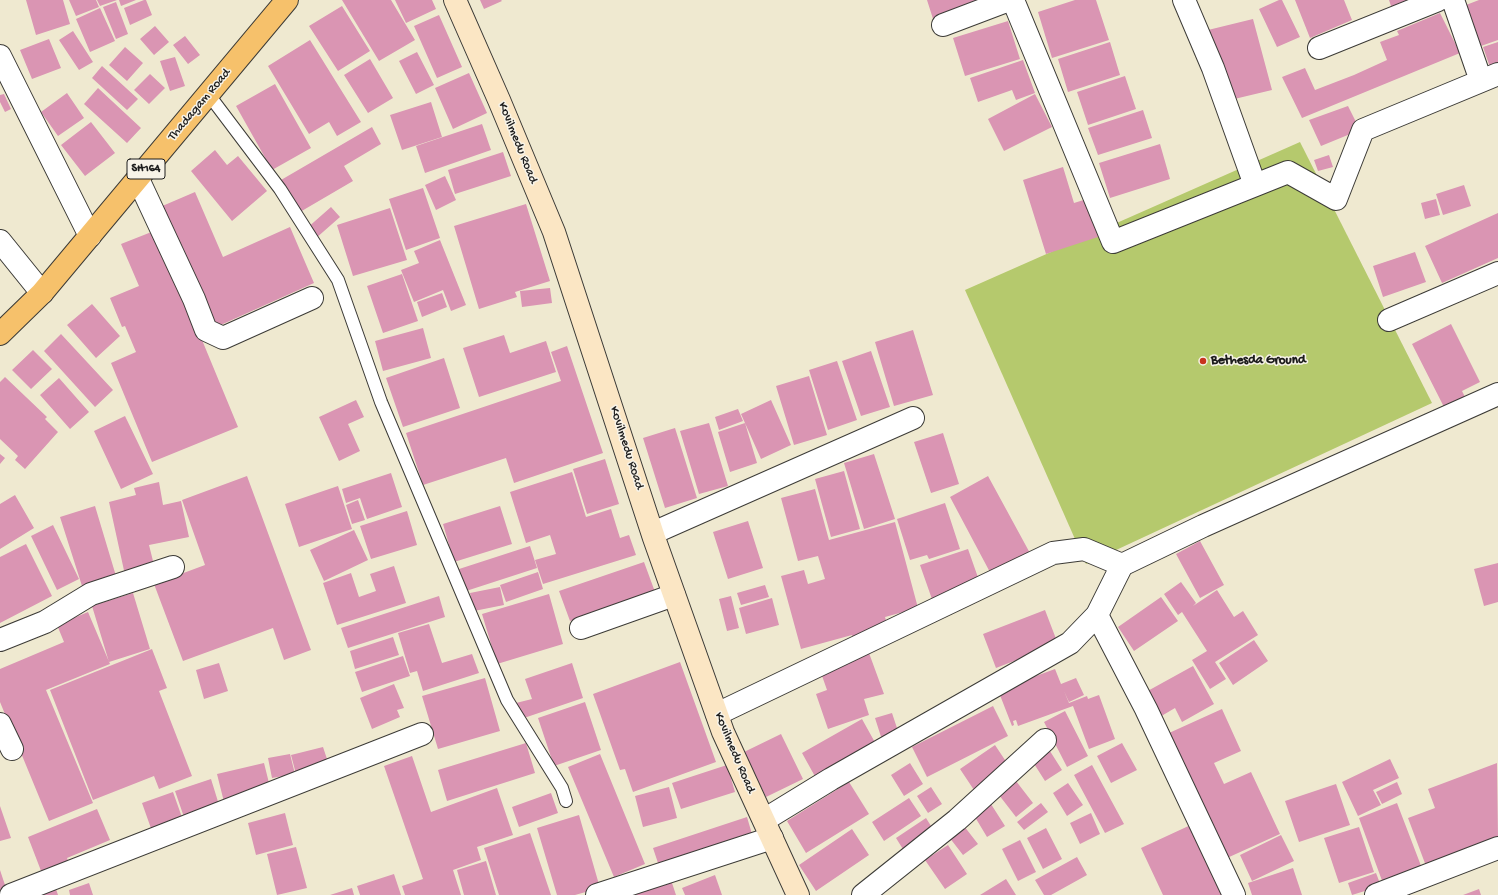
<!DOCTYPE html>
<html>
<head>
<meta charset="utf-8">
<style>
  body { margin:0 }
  canvas { display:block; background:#efe9d0 }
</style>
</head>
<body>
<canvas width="1498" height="895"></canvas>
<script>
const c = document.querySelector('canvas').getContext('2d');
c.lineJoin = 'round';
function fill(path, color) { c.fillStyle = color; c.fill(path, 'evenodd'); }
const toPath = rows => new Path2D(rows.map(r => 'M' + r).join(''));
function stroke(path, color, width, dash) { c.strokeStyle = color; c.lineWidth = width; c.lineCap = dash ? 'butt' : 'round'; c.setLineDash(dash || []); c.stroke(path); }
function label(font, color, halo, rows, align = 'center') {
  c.font = font + ' "Gochi Hand",sans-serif'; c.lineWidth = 3; c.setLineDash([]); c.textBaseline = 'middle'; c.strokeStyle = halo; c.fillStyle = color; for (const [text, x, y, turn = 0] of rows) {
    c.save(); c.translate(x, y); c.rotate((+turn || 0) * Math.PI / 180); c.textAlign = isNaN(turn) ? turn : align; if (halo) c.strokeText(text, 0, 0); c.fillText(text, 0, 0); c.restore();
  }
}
fill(toPath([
  [1300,142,1432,403,1086,564,965,290]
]), '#b5c96d');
fill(toPath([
  [26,0,63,0,70,24,36,35],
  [69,0,96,0,99,7,76,16],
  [97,0,117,0,100,6],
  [119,0,136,0,121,6],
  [144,0,146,0,152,15,130,25,124,8],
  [342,0,391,0,415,40,379,61],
  [395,0,432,0,436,9,406,23],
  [480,0,501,0,502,1,484,9],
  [927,0,976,0,978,8,934,22],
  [1075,0,1096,0,1109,40,1052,58,1038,12],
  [1279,0,1282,0,1300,37,1277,47,1259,9],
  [1295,0,1344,0,1352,20,1310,38],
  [1389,0,1413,0,1392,9],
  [1479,0,1498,0,1498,40,1481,46,1466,5],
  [116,2,128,34,116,39,103,7],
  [342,6,370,51,338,71,309,26],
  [100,8,115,41,90,52,76,19],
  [1440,13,1460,53,1302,118,1282,77,1305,68,1315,90,1354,75,1387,60,1380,42,1399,35,1397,31],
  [439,15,462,67,437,78,414,26],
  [1253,19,1272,90,1226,101,1208,30],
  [1008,21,1020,59,965,76,953,38],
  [155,26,169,42,154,55,140,39],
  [73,31,93,62,79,70,59,40],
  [185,36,200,55,188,64,173,45],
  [49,39,61,68,32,79,20,50],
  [310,40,361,122,337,136,329,122,309,134,268,66],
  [1110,42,1120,75,1068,92,1058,59],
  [1498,42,1498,71,1492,73,1483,47],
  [125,47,143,63,127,81,109,65],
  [417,52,434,85,416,94,399,61],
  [175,57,185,86,170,91,160,61],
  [370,59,393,98,368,113,344,75],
  [1023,60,1035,93,1016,100,1012,90,978,102,970,78],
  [102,66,138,99,127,110,92,78],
  [469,73,487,113,453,129,435,88],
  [150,74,165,88,149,104,134,90],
  [1125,76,1136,109,1088,125,1077,92],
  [275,84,311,148,272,170,236,106],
  [98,88,141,128,127,143,84,104],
  [67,93,84,118,58,136,41,112],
  [4,94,11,109,5,112,0,102,0,95],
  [1035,94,1052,127,1004,151,988,119],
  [431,102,442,137,402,150,390,115],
  [1348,106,1360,130,1321,146,1309,120],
  [1143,110,1152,138,1098,155,1088,128],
  [91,122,115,153,85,176,61,145],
  [482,124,491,150,425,173,416,146],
  [372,127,381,144,344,166,353,181,300,212,281,180],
  [1160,144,1170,179,1110,198,1099,163],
  [215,150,227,165,238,156,267,191,232,221,191,171],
  [503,152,511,176,455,194,448,170],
  [1329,155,1333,167,1318,171,1314,160],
  [1063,167,1074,203,1090,198,1101,236,1046,254,1023,180],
  [445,176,456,200,436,210,425,185],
  [1464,185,1471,206,1443,215,1436,194],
  [423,188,440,238,406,250,389,199],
  [195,192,223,257,290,227,314,283,214,328,160,207],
  [1436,199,1440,215,1425,219,1421,203],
  [526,204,550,281,515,292,517,297,479,309,454,226],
  [331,207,340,217,315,239,306,229],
  [390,208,407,260,353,276,337,225],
  [1498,213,1498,258,1442,283,1425,246],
  [154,231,183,294,238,427,152,462,111,363,136,352,125,326,122,327,110,298,139,286,121,244],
  [440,240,466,305,451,311,443,290,414,302,401,270,419,263,414,251],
  [1415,252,1426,282,1383,297,1373,266],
  [402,274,418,321,383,333,367,286],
  [550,288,552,303,522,307,520,291],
  [442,293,447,307,422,317,417,302],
  [92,304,120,336,96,358,67,325],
  [1451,324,1480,382,1462,391,1466,399,1445,409,1412,344],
  [423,328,431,358,383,371,375,341],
  [913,330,933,395,894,406,875,342],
  [61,334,113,390,95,407,44,351],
  [504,335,510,353,546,341,556,372,479,397,463,348],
  [567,346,603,453,514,483,506,458,423,485,406,433,561,381,551,352],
  [33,350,52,369,31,389,12,370],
  [871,351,890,407,861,416,842,361],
  [444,358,460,408,403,427,386,378],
  [837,361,857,420,828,430,809,370],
  [809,376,827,435,794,445,776,386],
  [5,377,47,417,45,419,58,432,25,469,15,460,18,456,0,439,0,382],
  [59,378,89,412,70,429,40,395],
  [356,400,364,417,348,424,360,451,339,461,319,417],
  [771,400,791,445,761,459,741,414],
  [738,409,743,421,719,430,715,417],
  [125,416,153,474,121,489,94,431],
  [709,423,728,486,699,494,680,431],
  [745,423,757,463,730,472,718,432],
  [675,428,697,498,665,508,643,438],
  [943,433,959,484,931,493,914,442],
  [0,454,5,458,0,464],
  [874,454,895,519,864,529,844,463],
  [605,459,619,504,587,514,573,469],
  [844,471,860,529,831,537,815,479],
  [572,472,586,517,611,509,620,538,629,535,636,555,543,584,535,560,556,554,550,535,526,543,510,492],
  [391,473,402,507,367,519,360,498,346,503,342,489],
  [247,476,311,650,284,660,273,628,183,661,154,584,205,565,182,500],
  [988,476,1031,555,992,576,950,497],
  [159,482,163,505,181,501,189,537,149,545,155,569,125,575,109,502,136,495,134,488],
  [338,486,352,529,299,547,285,504],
  [815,489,829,540,895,522,918,608,885,617,889,630,853,640,852,635,801,649,781,576,804,570,808,584,825,579,818,556,798,561,781,498],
  [15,495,34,528,0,549,0,504],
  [358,500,365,520,352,524,346,505],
  [945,503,960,549,929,559,927,555,910,560,897,519],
  [95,506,116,576,82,586,60,517],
  [500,506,512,544,454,562,443,524],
  [407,511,417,545,371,559,360,526],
  [748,521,763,568,728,579,713,532],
  [53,525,79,579,57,590,31,536],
  [354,530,368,560,324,581,310,550],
  [1200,541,1224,585,1200,598,1176,554],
  [26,544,52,596,0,623,0,557],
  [530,546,537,568,463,592,456,570],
  [968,549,981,586,933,602,920,565],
  [644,562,655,592,570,621,559,591],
  [1498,563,1498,602,1484,606,1474,569],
  [394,566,406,603,337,625,323,583,351,573,359,597,376,591,370,574],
  [538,572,543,589,506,602,500,585],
  [1181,582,1196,603,1193,606,1217,590,1234,617,1243,611,1258,635,1215,662,1226,679,1210,689,1192,660,1207,651,1182,612,1178,615,1164,594],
  [765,585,769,597,741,605,737,593],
  [500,587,504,605,474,611,470,593],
  [133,593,150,649,109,662,92,606],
  [549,594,563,644,497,664,482,614],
  [439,596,445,617,348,648,341,628],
  [731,596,739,628,727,631,719,599],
  [1161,597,1178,621,1134,651,1118,627],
  [772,598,779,625,746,634,739,608],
  [1045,610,1058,644,996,668,983,634],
  [88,612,110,664,46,690,93,803,49,821,0,702,0,669,64,642,57,625],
  [429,624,442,663,472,654,479,673,423,691,417,671,410,673,398,633],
  [393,637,399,655,355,669,350,651],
  [1254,640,1268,661,1233,685,1219,663],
  [152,649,167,688,159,691,192,776,159,789,154,776,93,800,50,690],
  [869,653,884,694,864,699,869,715,828,729,816,694,827,690,820,670],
  [403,656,410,676,362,692,355,672],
  [680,662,716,762,633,792,625,769,620,770,593,694],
  [219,663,228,691,204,699,196,670],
  [572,663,583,698,521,719,516,703,532,699,525,679],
  [1193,666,1214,704,1182,722,1175,708,1158,718,1144,693],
  [1055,669,1061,684,1076,678,1084,695,1069,702,1064,691,1069,703,1087,696,1088,699,1099,695,1115,739,1089,749,1073,706,1018,726,1016,720,1013,721,1014,725,1012,726,998,690],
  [485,678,500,731,438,749,422,696],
  [394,684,404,708,397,710,400,717,372,729,360,698],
  [585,702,601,750,554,766,538,718],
  [993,706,1008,736,927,777,912,747],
  [1222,709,1241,751,1214,763,1224,784,1251,772,1280,834,1227,858,1169,733],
  [1065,711,1088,756,1067,767,1044,722],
  [892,713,900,737,883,743,875,718],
  [862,719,877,746,817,780,802,753],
  [781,734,803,779,766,797,744,752],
  [526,743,535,773,447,801,438,770],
  [1122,743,1137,770,1111,783,1097,756],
  [995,745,1009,766,974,790,960,769],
  [323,747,329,765,296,774,291,755],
  [1048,748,1062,770,1045,781,1031,759],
  [290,754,295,774,272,778,268,758],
  [600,754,645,864,614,877,568,767],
  [412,756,431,812,497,788,513,835,477,847,481,860,453,870,461,895,405,895,402,886,423,879,384,766],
  [1390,759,1399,778,1373,790,1381,805,1358,816,1342,782],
  [264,763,271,791,224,802,217,774],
  [910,763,923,784,904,796,891,775],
  [1497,763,1498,838,1426,866,1408,818,1435,808,1428,789],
  [727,765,735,792,681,809,672,783],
  [1092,765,1124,824,1105,833,1074,775],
  [211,779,220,808,185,820,175,791],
  [1016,781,1033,803,1016,817,999,795],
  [849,782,869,814,806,853,787,821],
  [1397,782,1402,794,1382,804,1376,792],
  [1068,783,1083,805,1067,816,1053,793],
  [1336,784,1350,825,1299,842,1285,801],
  [669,787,677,818,643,827,635,796],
  [931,787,942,804,928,813,917,796],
  [173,792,184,823,153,834,142,803],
  [551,793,558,813,519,827,512,807],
  [909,798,921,816,884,841,872,822],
  [989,801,1005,826,987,837,972,812],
  [1041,803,1048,812,1024,830,1017,822],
  [1397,803,1423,871,1384,886,1359,818],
  [0,806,11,838,0,841],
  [97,809,110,840,67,858,70,865,43,876,28,837],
  [285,813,293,845,256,855,248,823],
  [1091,813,1100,834,1080,844,1070,823],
  [579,815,600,888,575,895,557,895,537,828],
  [747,817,754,841,661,872,653,848],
  [926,818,936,834,906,854,896,838],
  [1195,823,1230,895,1163,895,1141,848],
  [964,826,978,844,963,855,949,837],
  [1359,827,1374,872,1339,883,1324,838],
  [1046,828,1062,859,1043,869,1027,838],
  [852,829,869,855,816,891,799,865],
  [530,833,551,895,499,895,484,848],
  [1281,835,1294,861,1252,881,1240,855],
  [1020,840,1036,872,1018,881,1002,849],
  [948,845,967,874,945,889,925,860],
  [296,847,307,888,277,895,267,854],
  [1077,857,1087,875,1051,895,1044,895,1035,880],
  [486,861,496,895,464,895,457,870],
  [1293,868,1302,895,1252,895,1248,883],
  [0,870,7,891,0,894],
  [1376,873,1381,886,1352,895,1348,883],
  [394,874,401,895,360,895,357,886],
  [715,875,722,895,685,895,682,888],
  [1006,879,1016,895,980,895],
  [671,880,676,895,627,895],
  [89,883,93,895,70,895,69,890],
  [55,886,58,895,28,895],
  [352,888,354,895,330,895],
  [1479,889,1481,895,1463,895]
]), '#da95b3');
const lane = toPath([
  [209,95,280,189,338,280,381,402,507,700,562,788,566,801]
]);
const street = toPath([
  [1013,0,1113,242,1288,172,1336,199,1363,130,1498,74],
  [1184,0,1213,68,1255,185],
  [1453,0,1481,81],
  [943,25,1009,0],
  [1319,48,1438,0],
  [0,56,90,236],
  [138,179,194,299,206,330,223,338,312,298],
  [0,241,42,293],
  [1389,320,1498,273],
  [653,533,913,418],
  [581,628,674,595],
  [0,640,45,622,91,594,173,567],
  [717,714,1053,553,1084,549,1122,565],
  [0,724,12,749],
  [764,820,831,779,1070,643,1097,615],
  [11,895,422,734],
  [597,895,772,838],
  [863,895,957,820,1045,740],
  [1234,895,1146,709,1097,615,1122,565,1203,526,1498,394],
  [1376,895,1498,848]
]);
const secondary = toPath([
  [455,0,499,100,554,232,654,538,723,732,798,895]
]);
const primary = toPath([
  [0,334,42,293,287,0]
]);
stroke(lane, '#3c3b37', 14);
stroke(street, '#3c3b37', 24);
stroke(secondary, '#3c3b37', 24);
stroke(primary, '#3c3b37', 24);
stroke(lane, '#fff', 12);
stroke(street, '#fff', 22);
stroke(secondary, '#fbe6c4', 22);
stroke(primary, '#f6c16b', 22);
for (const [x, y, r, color] of [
  [1203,361,4,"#c8321e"]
]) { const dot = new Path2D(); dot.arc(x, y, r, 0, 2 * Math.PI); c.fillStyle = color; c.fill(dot); stroke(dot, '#f7f3e8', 1.5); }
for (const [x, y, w] of [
  [146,169,38]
]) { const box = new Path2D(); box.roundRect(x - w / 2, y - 10, w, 20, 3); c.fillStyle = '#f7f3e8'; c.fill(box); stroke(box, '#1c1c1c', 1); }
label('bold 12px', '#1c1c1c', null, [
  ["SH164",146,169]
]);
label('13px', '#1c1c1c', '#f7f3e8', [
  ["Thadagam Road",200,105,-50],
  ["Kovilmedu Road",517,143,68],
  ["Kovilmedu Road",626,448,72],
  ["Kovilmedu Road",734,753,67]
]);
label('bold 13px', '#1c1c1c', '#f7f3e8', [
  ["Bethesda Ground",1211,361]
], 'left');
</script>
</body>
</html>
